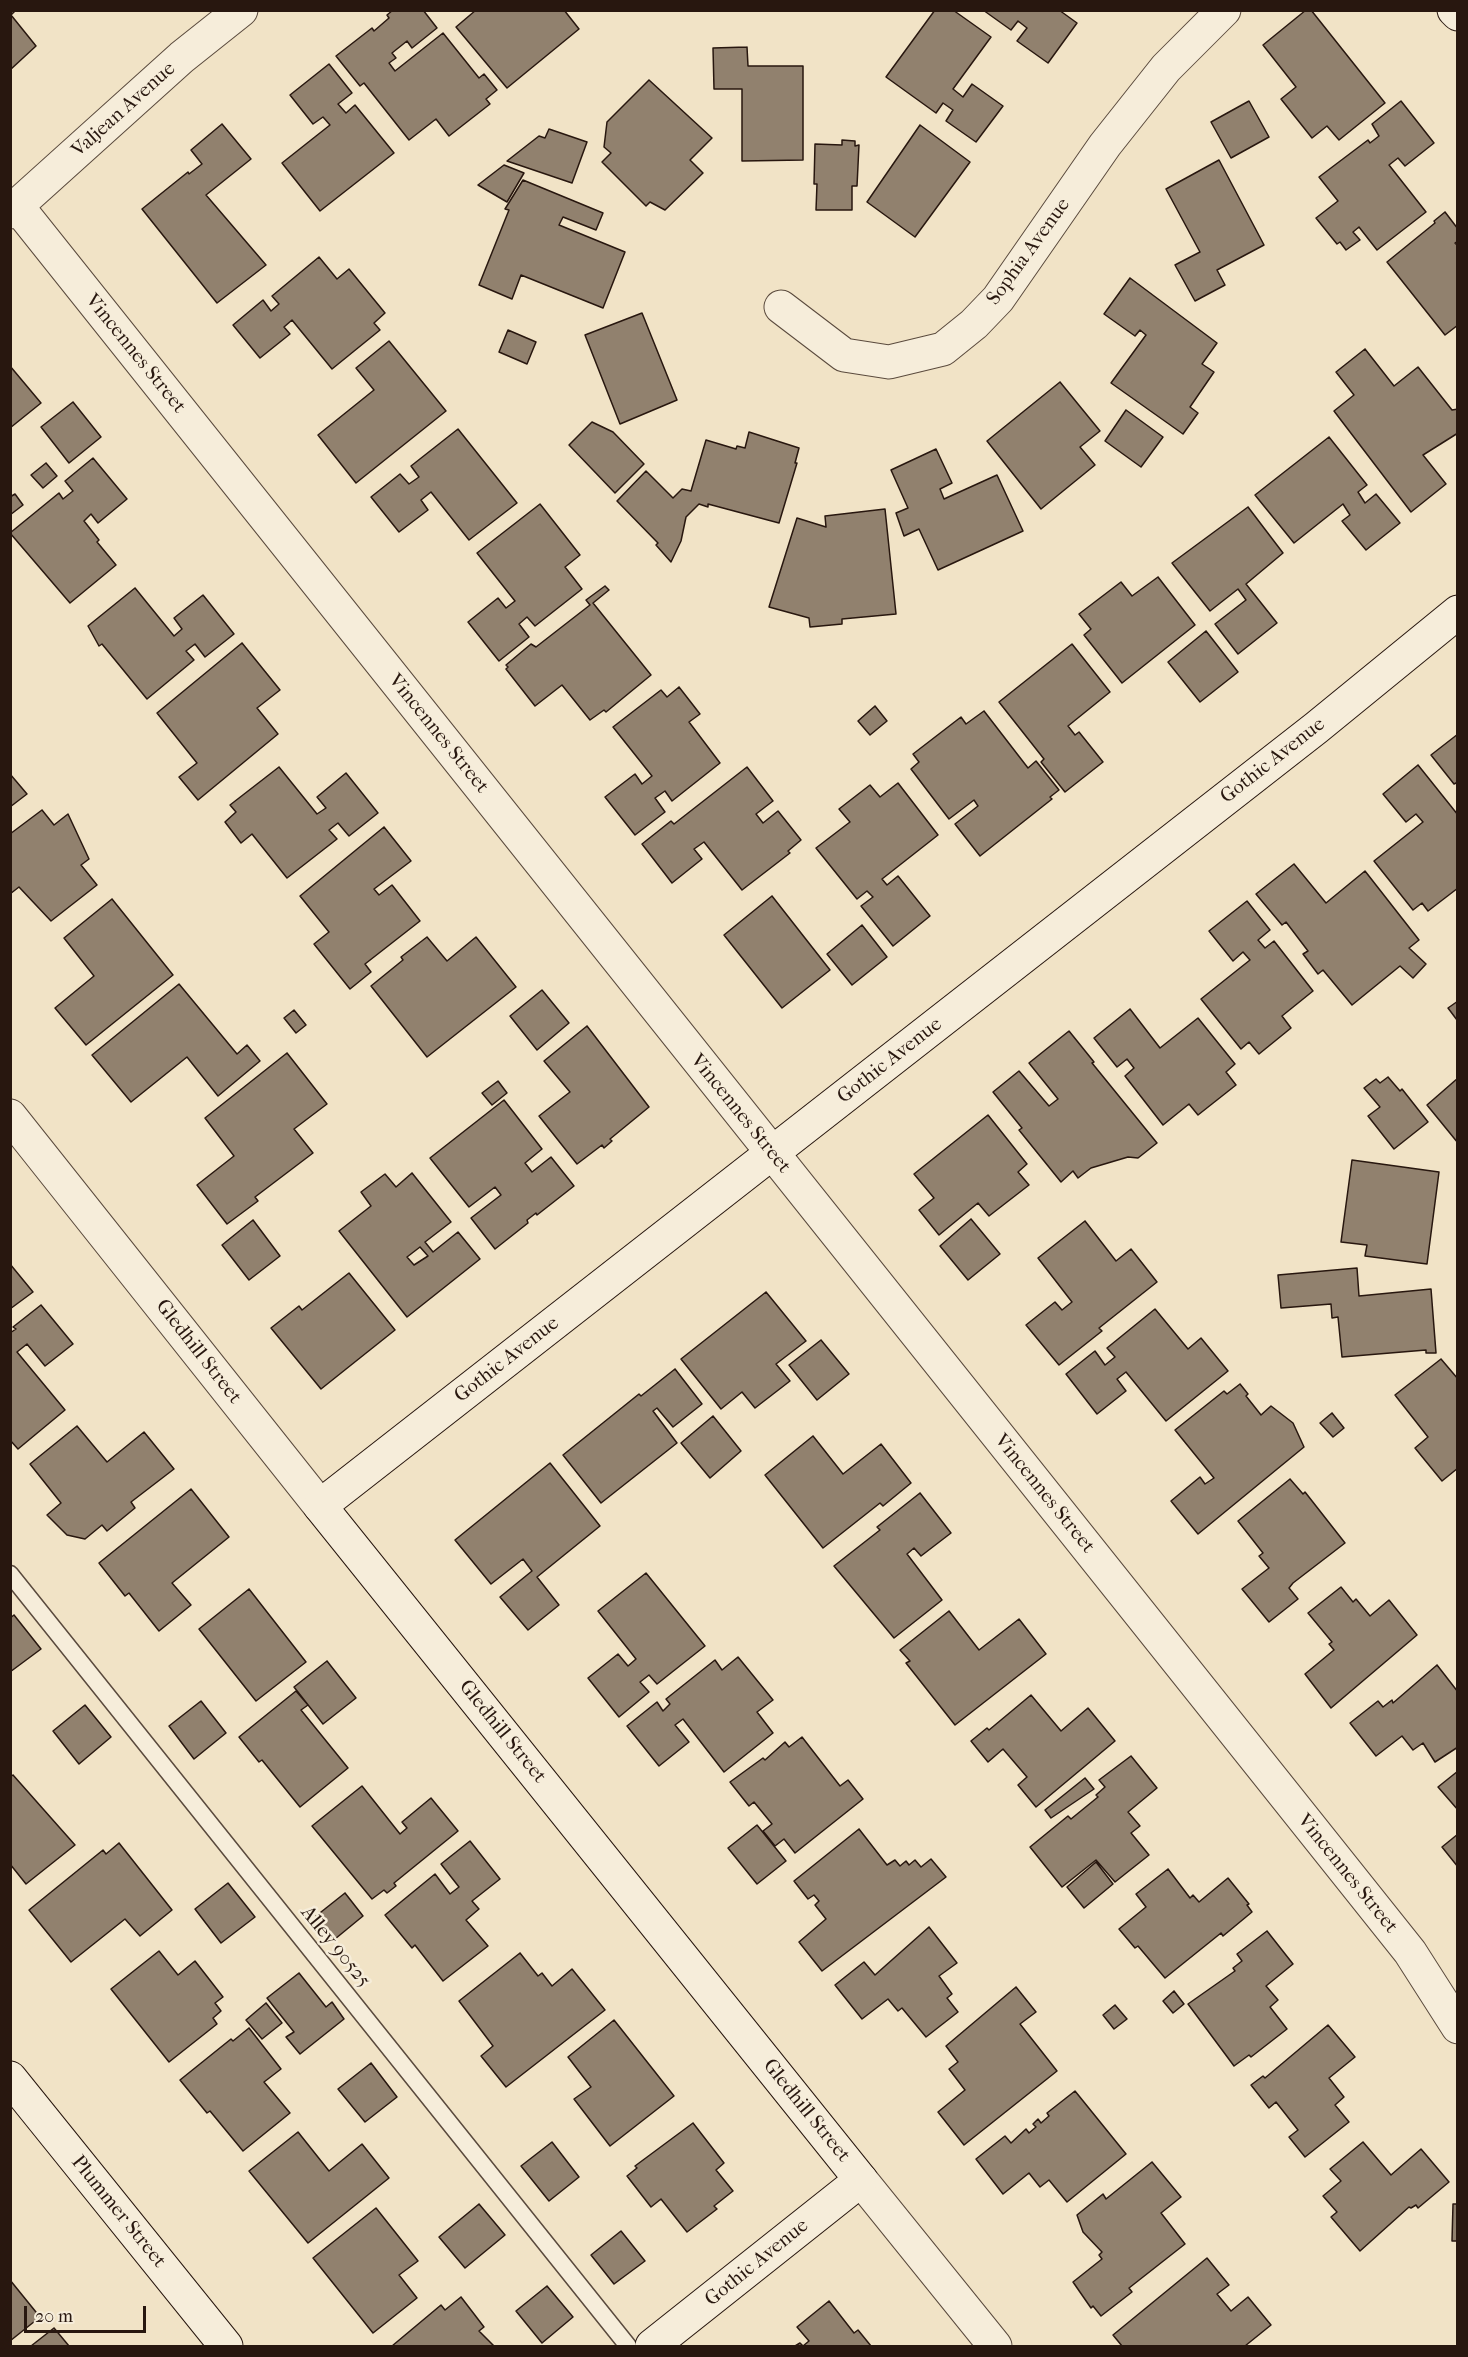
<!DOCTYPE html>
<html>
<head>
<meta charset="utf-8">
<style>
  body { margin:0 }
  #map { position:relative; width:1468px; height:2357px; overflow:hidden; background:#f1e3c6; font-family:"IM FELL French Canon",serif }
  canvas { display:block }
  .frame { position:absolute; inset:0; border:12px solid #28170f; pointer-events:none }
  .scale { position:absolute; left:24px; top:2306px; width:122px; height:27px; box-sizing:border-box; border:3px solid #28170f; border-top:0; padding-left:8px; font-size:18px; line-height:21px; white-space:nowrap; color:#28170f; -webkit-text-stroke:4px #f6edda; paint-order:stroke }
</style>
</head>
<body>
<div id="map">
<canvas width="1468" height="2357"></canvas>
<div class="frame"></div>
<div class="scale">20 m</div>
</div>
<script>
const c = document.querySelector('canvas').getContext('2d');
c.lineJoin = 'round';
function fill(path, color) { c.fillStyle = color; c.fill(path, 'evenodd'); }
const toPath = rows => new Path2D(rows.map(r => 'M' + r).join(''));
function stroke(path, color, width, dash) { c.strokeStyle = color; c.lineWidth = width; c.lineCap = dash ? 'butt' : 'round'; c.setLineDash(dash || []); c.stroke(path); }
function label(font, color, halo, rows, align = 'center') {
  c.font = font + ' "IM FELL French Canon",serif'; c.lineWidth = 5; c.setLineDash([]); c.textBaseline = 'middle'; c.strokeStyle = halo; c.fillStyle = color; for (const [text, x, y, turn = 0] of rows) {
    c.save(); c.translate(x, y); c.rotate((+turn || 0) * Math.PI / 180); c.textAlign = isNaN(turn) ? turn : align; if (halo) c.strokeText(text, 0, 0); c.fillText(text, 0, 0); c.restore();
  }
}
const building = toPath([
  [10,10,16,10,11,15,36,46,10,70,10,10],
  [393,10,423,10,437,28,412,48,407,41,392,53,396,58,389,63,395,71,443,33,479,78,484,74,497,90,486,99,490,104,449,136,436,119,409,140,364,83,360,86,336,56,372,28,374,31,389,18,387,15,393,10],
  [476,10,564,10,579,29,507,88,456,27,476,10],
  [935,10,953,10,991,37,953,89,963,97,972,84,1003,106,976,142,946,121,953,110,943,103,936,113,886,77,935,10],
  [983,10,1059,10,1077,23,1048,63,1017,41,1027,28,1018,21,1011,30,983,10],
  [1306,10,1311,10,1385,103,1339,140,1327,126,1312,138,1281,99,1296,87,1263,45,1306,10],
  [747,47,748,66,803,66,803,160,742,161,742,89,714,89,713,48,747,47],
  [329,64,352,93,338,104,346,113,355,105,394,153,320,211,282,163,330,125,323,117,313,124,290,95,329,64],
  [649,80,712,138,690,160,703,173,665,210,650,202,646,206,602,162,611,153,604,147,607,122,649,80],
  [1249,101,1269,137,1231,158,1211,122,1249,101],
  [1401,101,1434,143,1405,166,1398,158,1389,165,1426,212,1377,250,1359,227,1353,232,1360,240,1346,250,1340,242,1337,244,1316,218,1338,201,1319,177,1368,140,1370,143,1379,136,1372,124,1401,101],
  [222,124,251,159,206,195,266,265,217,303,142,209,188,172,189,174,202,164,191,150,222,124],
  [920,125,970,162,915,237,867,202,920,125],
  [549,129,587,142,572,183,507,161,539,136,545,138,549,129],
  [842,140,855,141,855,146,859,145,857,186,852,186,852,210,816,210,817,184,814,184,815,144,842,145,842,140],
  [1219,160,1264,245,1217,270,1225,285,1195,301,1175,265,1200,252,1166,189,1219,160],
  [504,165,524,173,507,202,478,185,504,165],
  [523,180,603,213,596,230,563,217,559,225,625,252,603,308,521,275,512,299,479,285,509,210,505,209,523,180],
  [1445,212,1458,229,1458,241,1455,243,1458,246,1458,325,1445,335,1387,262,1435,223,1434,221,1445,212],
  [319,257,337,279,349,269,385,313,374,323,380,330,332,369,292,320,284,327,290,334,260,358,233,325,263,300,271,311,279,304,272,296,319,257],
  [1130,278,1217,343,1202,364,1214,372,1190,407,1198,413,1183,434,1111,383,1146,335,1140,330,1135,336,1104,314,1130,278],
  [642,313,677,400,620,424,585,335,642,313],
  [508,330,536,342,527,364,499,352,508,330],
  [389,341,446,411,356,483,318,435,374,390,356,368,389,341],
  [1365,349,1394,386,1418,367,1452,410,1458,409,1458,433,1423,455,1446,484,1411,512,1334,411,1354,395,1336,372,1365,349],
  [10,366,41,403,10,428,10,366],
  [1060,382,1100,431,1080,447,1095,465,1041,509,987,441,1060,382],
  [73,402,101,437,69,463,41,427,73,402],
  [1126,410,1163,437,1141,467,1105,441,1126,410],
  [592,422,613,432,644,464,615,493,569,445,592,422],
  [458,429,517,503,469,540,431,492,421,500,428,510,399,532,371,497,400,474,409,484,419,477,411,466,458,429],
  [749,432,799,448,795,463,797,463,779,523,708,504,708,507,699,504,686,517,681,541,671,562,656,545,658,543,617,501,646,471,673,498,682,489,691,491,706,440,736,449,737,446,745,448,749,432],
  [1329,437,1367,485,1358,492,1365,503,1376,494,1400,523,1366,550,1342,521,1350,515,1343,504,1294,543,1255,495,1329,437],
  [936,449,952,483,940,489,944,499,997,475,1023,531,938,570,919,529,904,536,896,513,908,508,891,470,936,449],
  [93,458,127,499,98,523,91,514,84,521,99,540,97,542,116,565,70,603,10,533,59,493,63,499,73,491,65,481,93,458],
  [46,463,57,476,43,488,31,475,46,463],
  [15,494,23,505,10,515,10,497,15,494],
  [540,504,580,555,565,567,582,589,535,626,527,617,519,624,529,637,499,661,468,622,498,598,506,608,515,601,477,553,540,504],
  [1248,507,1283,553,1246,584,1277,623,1238,654,1215,624,1246,600,1238,589,1210,611,1172,563,1248,507],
  [885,509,896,614,842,619,842,624,810,627,809,618,769,607,797,518,826,527,825,516,885,509],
  [1158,577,1195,625,1122,683,1084,635,1091,629,1079,614,1121,582,1132,596,1158,577],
  [605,586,609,590,593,603,651,675,606,712,604,710,590,720,562,685,535,706,506,669,508,667,506,665,531,644,536,647,590,605,586,600,605,586],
  [135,588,174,636,182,629,174,618,203,595,234,634,205,657,195,644,186,651,194,660,147,699,102,644,99,646,88,626,135,588],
  [1206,631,1238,672,1200,702,1168,662,1206,631],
  [242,643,280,690,257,708,278,734,198,800,179,777,197,763,157,713,242,643],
  [1072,644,1110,692,1068,726,1075,735,1079,732,1103,762,1065,792,1041,762,1044,759,999,702,1072,644],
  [679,687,700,714,689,722,720,763,672,801,665,791,655,798,665,812,635,835,605,797,635,774,642,784,652,776,613,727,661,690,667,697,679,687],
  [875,706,887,721,870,735,858,721,875,706],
  [984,711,1028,768,1036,761,1059,790,1050,797,1052,799,980,856,955,824,978,806,974,800,949,819,911,769,919,762,913,754,961,717,966,724,984,711],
  [1458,734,1458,782,1454,784,1431,755,1458,734],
  [1418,765,1458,815,1458,888,1428,911,1422,903,1413,910,1374,861,1423,822,1416,814,1406,822,1383,794,1418,765],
  [279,767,317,814,326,808,317,797,346,773,378,813,349,836,338,823,329,830,337,839,287,878,252,834,241,843,225,822,236,812,230,805,279,767],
  [747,767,773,801,756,814,763,823,778,811,801,840,788,851,790,853,742,890,704,842,694,849,702,859,672,883,642,844,671,821,674,824,747,767],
  [10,774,27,794,10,807,10,774],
  [898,783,938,835,882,879,887,885,898,876,930,916,893,946,861,906,873,897,867,891,857,899,816,848,850,822,839,809,870,785,880,797,898,783],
  [42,810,54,825,68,814,89,859,81,865,97,885,51,921,19,887,10,894,10,834,42,810],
  [384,827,411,861,374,889,379,895,392,885,420,921,365,964,371,972,350,989,314,944,329,932,300,896,384,827],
  [1294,864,1326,903,1365,871,1419,940,1409,948,1426,964,1413,978,1400,966,1352,1005,1323,970,1318,974,1303,954,1308,951,1286,922,1282,925,1256,894,1294,864],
  [772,896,830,970,782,1008,724,935,772,896],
  [112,899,173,975,86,1045,55,1008,94,976,64,938,112,899],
  [1247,901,1270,930,1258,940,1265,948,1274,941,1313,991,1282,1016,1291,1028,1259,1054,1249,1042,1241,1049,1201,999,1250,960,1243,952,1233,961,1209,931,1247,901],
  [862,925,887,957,852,985,827,954,862,925],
  [427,937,447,961,476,937,516,987,427,1057,371,986,403,960,401,957,427,937],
  [179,984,237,1054,247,1045,260,1061,218,1096,187,1057,131,1102,92,1055,179,984],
  [542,990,569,1023,537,1050,510,1016,542,990],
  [1458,1001,1458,1020,1457,1020,1448,1008,1458,1001],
  [1130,1009,1160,1048,1198,1018,1235,1064,1226,1072,1236,1085,1198,1115,1189,1104,1163,1125,1125,1076,1134,1068,1127,1059,1117,1067,1094,1038,1130,1009],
  [294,1010,306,1025,296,1033,284,1018,294,1010],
  [587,1026,649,1107,610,1139,612,1141,604,1148,602,1145,577,1164,539,1116,570,1092,544,1061,587,1026],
  [1069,1031,1094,1062,1092,1063,1157,1143,1138,1158,1128,1157,1091,1168,1078,1178,1073,1171,1061,1182,1019,1130,1022,1128,993,1092,1019,1071,1049,1106,1058,1099,1029,1063,1069,1031],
  [287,1053,327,1104,294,1129,313,1153,255,1197,258,1201,227,1224,197,1185,234,1156,205,1118,287,1053],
  [1388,1077,1400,1091,1402,1089,1428,1122,1394,1149,1368,1116,1380,1107,1364,1088,1376,1079,1380,1083,1388,1077],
  [1458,1078,1458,1143,1427,1105,1458,1078],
  [498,1081,507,1093,492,1105,482,1093,498,1081],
  [504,1100,542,1149,525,1163,532,1172,551,1157,574,1186,537,1215,536,1213,527,1220,528,1223,495,1249,471,1218,501,1195,495,1187,469,1207,430,1158,504,1100],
  [988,1115,1027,1164,1018,1172,1029,1185,989,1216,978,1203,939,1235,919,1210,934,1198,914,1174,988,1115],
  [1352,1160,1439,1172,1427,1264,1365,1256,1367,1245,1341,1242,1352,1160],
  [412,1173,451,1222,425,1242,433,1252,458,1232,480,1259,407,1317,339,1231,371,1206,361,1192,385,1174,396,1187,412,1173],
  [420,1247,428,1256,414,1265,407,1257,420,1247],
  [971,1219,1000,1254,968,1280,940,1246,971,1219],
  [253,1220,280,1256,249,1280,222,1245,253,1220],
  [1085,1221,1116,1261,1131,1249,1157,1282,1099,1328,1102,1331,1059,1365,1026,1325,1055,1302,1062,1310,1072,1302,1038,1258,1085,1221],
  [10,1264,33,1292,10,1309,10,1264],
  [1357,1268,1359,1296,1431,1289,1436,1353,1426,1353,1426,1350,1342,1357,1338,1317,1332,1318,1331,1304,1281,1308,1278,1275,1357,1268],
  [349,1273,395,1330,321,1389,271,1328,299,1306,302,1310,349,1273],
  [766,1292,806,1341,776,1364,790,1381,755,1408,742,1392,721,1409,681,1359,766,1292],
  [41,1305,73,1344,45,1366,27,1344,17,1352,65,1410,18,1449,10,1440,10,1333,16,1329,13,1327,41,1305],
  [1155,1309,1188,1349,1201,1338,1228,1371,1166,1421,1126,1372,1117,1379,1126,1391,1097,1414,1066,1374,1095,1351,1105,1365,1115,1357,1107,1348,1155,1309],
  [821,1340,849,1374,817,1400,789,1365,821,1340],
  [1441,1359,1458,1379,1458,1468,1442,1481,1415,1448,1428,1437,1395,1395,1441,1359],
  [675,1369,702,1404,673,1427,657,1408,653,1411,677,1443,601,1503,563,1455,639,1394,641,1396,675,1369],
  [1240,1384,1248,1394,1246,1396,1261,1415,1271,1406,1293,1423,1304,1447,1198,1534,1171,1501,1200,1477,1205,1484,1214,1478,1175,1430,1224,1391,1227,1394,1240,1384],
  [1332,1413,1344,1428,1333,1437,1320,1423,1332,1413],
  [713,1416,741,1451,710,1478,681,1443,713,1416],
  [77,1426,107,1462,144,1432,174,1469,131,1502,135,1508,107,1531,102,1525,85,1539,67,1535,47,1515,61,1503,30,1464,77,1426],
  [813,1436,843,1474,881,1444,911,1483,883,1506,880,1503,823,1548,765,1475,813,1436],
  [550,1463,600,1526,537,1577,559,1605,528,1630,500,1597,532,1571,523,1559,491,1584,455,1540,550,1463],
  [1290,1479,1303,1494,1305,1492,1345,1543,1293,1583,1289,1588,1298,1599,1269,1622,1242,1589,1269,1568,1259,1556,1263,1553,1238,1521,1290,1479],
  [191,1489,229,1537,172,1583,191,1605,159,1631,129,1593,125,1596,99,1563,191,1489],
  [920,1493,951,1533,921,1556,914,1548,907,1554,942,1600,894,1638,834,1566,880,1530,877,1527,920,1493],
  [646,1573,705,1646,657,1684,649,1675,640,1682,649,1692,619,1717,588,1678,618,1654,628,1666,636,1659,598,1611,646,1573],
  [1341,1587,1353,1602,1356,1599,1370,1616,1389,1600,1417,1635,1331,1708,1305,1674,1334,1650,1329,1644,1332,1642,1308,1613,1341,1587],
  [249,1589,306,1662,256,1701,199,1629,249,1589],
  [949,1611,979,1650,1019,1619,1046,1654,955,1725,906,1663,910,1661,900,1650,949,1611],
  [14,1615,41,1649,10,1672,10,1618,14,1615],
  [738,1657,773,1700,757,1712,773,1733,724,1772,683,1719,675,1725,689,1742,659,1766,627,1726,657,1702,663,1711,670,1704,666,1699,715,1660,722,1670,738,1657],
  [327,1661,356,1698,323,1724,294,1687,327,1661],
  [1437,1665,1458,1692,1458,1747,1435,1762,1423,1743,1413,1750,1402,1736,1376,1756,1350,1723,1378,1701,1383,1707,1392,1700,1393,1703,1437,1665],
  [296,1691,308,1705,301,1710,348,1768,300,1807,262,1760,259,1762,239,1737,296,1691],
  [1031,1695,1061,1731,1088,1708,1115,1741,1036,1807,1018,1785,1027,1777,1003,1749,988,1762,971,1741,987,1728,989,1730,1031,1695],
  [201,1701,226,1733,194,1759,169,1726,201,1701],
  [85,1705,111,1737,79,1764,53,1731,85,1705],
  [802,1737,840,1786,848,1780,863,1799,795,1853,784,1839,775,1846,763,1831,772,1824,754,1802,749,1806,730,1782,763,1758,765,1760,785,1742,789,1747,802,1737],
  [1131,1756,1157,1788,1128,1812,1140,1826,1131,1833,1149,1855,1115,1882,1096,1860,1062,1887,1030,1847,1068,1816,1071,1819,1098,1797,1096,1795,1105,1787,1099,1780,1131,1756],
  [1458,1771,1458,1810,1438,1787,1458,1771],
  [13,1775,75,1845,26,1884,10,1864,10,1777,13,1775],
  [1085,1778,1094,1789,1051,1818,1045,1810,1085,1778],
  [362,1786,400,1834,407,1828,402,1822,431,1798,458,1831,394,1883,396,1886,387,1893,384,1890,372,1899,312,1826,362,1786],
  [757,1825,786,1861,757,1884,728,1848,757,1825],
  [859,1829,887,1865,895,1860,900,1866,906,1861,909,1865,915,1860,921,1867,931,1859,946,1877,822,1971,799,1942,826,1919,815,1905,819,1901,814,1895,808,1899,794,1881,859,1829],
  [1458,1834,1458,1867,1442,1847,1458,1834],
  [470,1841,500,1879,472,1901,479,1909,466,1920,488,1946,443,1981,415,1945,412,1948,385,1915,435,1874,450,1894,459,1887,441,1864,470,1841],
  [119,1843,172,1910,140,1936,125,1919,71,1962,29,1910,103,1850,106,1854,119,1843],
  [1096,1862,1113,1884,1084,1908,1067,1887,1096,1862],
  [1168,1869,1190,1898,1193,1895,1199,1902,1228,1878,1249,1904,1247,1905,1252,1912,1223,1936,1221,1933,1165,1978,1138,1946,1135,1948,1119,1929,1146,1907,1136,1894,1168,1869],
  [228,1883,255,1917,221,1943,195,1909,228,1883],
  [345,1893,363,1916,335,1939,316,1916,345,1893],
  [929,1927,957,1963,939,1976,952,1994,947,1998,958,2012,926,2037,902,2008,898,2011,888,1999,862,2019,835,1985,864,1962,875,1975,929,1927],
  [1267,1931,1293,1964,1266,1986,1278,2000,1270,2007,1287,2029,1251,2057,1249,2055,1234,2066,1188,2004,1235,1971,1233,1968,1242,1961,1237,1954,1267,1931],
  [159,1951,178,1975,195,1961,223,1997,215,2003,221,2011,213,2018,217,2024,169,2062,111,1989,159,1951],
  [520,1953,538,1976,542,1973,552,1986,572,1969,605,2010,506,2087,481,2056,493,2046,459,2001,520,1953],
  [299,1973,326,2007,332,2002,344,2019,300,2054,286,2037,294,2032,267,1998,299,1973],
  [1016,1987,1036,2012,1020,2024,1057,2071,964,2145,938,2112,965,2090,949,2069,958,2062,946,2046,1016,1987],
  [1174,1991,1184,2004,1173,2013,1163,2001,1174,1991],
  [266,2003,282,2023,262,2039,246,2020,266,2003],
  [1115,2005,1127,2019,1114,2029,1103,2015,1115,2005],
  [614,2020,674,2096,610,2146,574,2099,591,2087,568,2057,614,2020],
  [1328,2025,1355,2057,1329,2078,1344,2097,1335,2105,1349,2122,1305,2157,1289,2137,1298,2130,1276,2102,1269,2108,1251,2085,1263,2076,1265,2078,1328,2025],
  [249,2028,281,2069,264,2082,290,2113,243,2151,210,2111,207,2113,180,2080,231,2039,233,2041,249,2028],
  [371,2063,397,2097,365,2122,338,2089,371,2063],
  [1075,2091,1126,2154,1067,2202,1049,2180,1040,2187,1029,2173,1003,2194,976,2159,1005,2136,1011,2143,1026,2129,1029,2133,1036,2127,1033,2124,1038,2119,1041,2123,1049,2116,1047,2113,1075,2091],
  [693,2123,724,2163,716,2170,733,2191,714,2206,717,2209,687,2232,661,2199,651,2207,627,2176,637,2168,635,2166,693,2123],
  [298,2132,329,2171,362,2144,389,2178,308,2243,249,2171,298,2132],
  [552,2142,579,2177,549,2201,521,2166,552,2142],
  [1363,2142,1391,2175,1421,2149,1449,2182,1418,2208,1416,2205,1411,2208,1409,2207,1360,2251,1331,2217,1337,2212,1323,2196,1341,2181,1330,2169,1363,2142],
  [1152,2162,1181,2197,1161,2213,1185,2244,1129,2288,1132,2292,1101,2316,1093,2306,1091,2308,1073,2282,1102,2259,1099,2255,1102,2252,1083,2232,1077,2215,1103,2194,1106,2199,1152,2162],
  [479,2204,505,2235,465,2268,439,2237,479,2204],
  [1453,2204,1458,2204,1458,2241,1452,2241,1453,2204],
  [376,2208,418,2261,399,2275,417,2298,373,2333,313,2258,376,2208],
  [621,2231,645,2261,614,2284,591,2255,621,2231],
  [1207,2258,1229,2285,1217,2294,1231,2311,1248,2297,1271,2325,1245,2346,1122,2346,1113,2335,1207,2258],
  [10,2280,40,2317,10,2341,10,2280],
  [547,2286,573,2317,542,2343,516,2311,547,2286],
  [461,2297,484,2327,479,2331,494,2346,392,2346,441,2305,445,2310,461,2297],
  [829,2301,854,2333,858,2330,871,2346,795,2346,800,2343,803,2346,809,2341,797,2327,829,2301],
  [54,2328,69,2346,31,2346,54,2328]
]);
fill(building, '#91816e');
stroke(building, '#28170f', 1.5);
const lane = toPath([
  [10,1574,628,2346]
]);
const street = toPath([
  [17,206,1410,1952,1458,2027],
  [10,212,182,57,241,10],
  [781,307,844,355,889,362,943,349,974,324,998,299,1105,145,1166,68,1224,10],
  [10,1116,320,1506],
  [861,2180,995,2346]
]);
const secondary = toPath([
  [1454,10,1458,14],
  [10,2078,226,2346],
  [652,2346,861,2180,320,1506,1316,728,1458,612]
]);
stroke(lane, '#5a4a3d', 19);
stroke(street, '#5a4a3d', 35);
stroke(secondary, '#28170f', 35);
stroke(lane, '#f6edda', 16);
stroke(street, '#f6edda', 33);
stroke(secondary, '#f6edda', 33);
label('20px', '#28170f', '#f6edda', [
  ["Valjean Avenue",124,110,-42],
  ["Sophia Avenue",1029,252,-54],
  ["Vincennes Street",135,354,51],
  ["Vincennes Street",438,734,51],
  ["Gothic Avenue",1273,761,-38],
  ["Gothic Avenue",890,1061,-38],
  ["Vincennes Street",740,1114,51],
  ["Gledhill Street",198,1352,52],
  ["Gothic Avenue",507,1360,-38],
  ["Vincennes Street",1044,1494,51],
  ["Gledhill Street",502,1732,51],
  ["Vincennes Street",1347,1874,51],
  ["Alley 90525",335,1947,51],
  ["Gledhill Street",806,2111,51],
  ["Plummer Street",118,2212,51],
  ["Gothic Avenue",757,2263,-39]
]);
</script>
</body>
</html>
